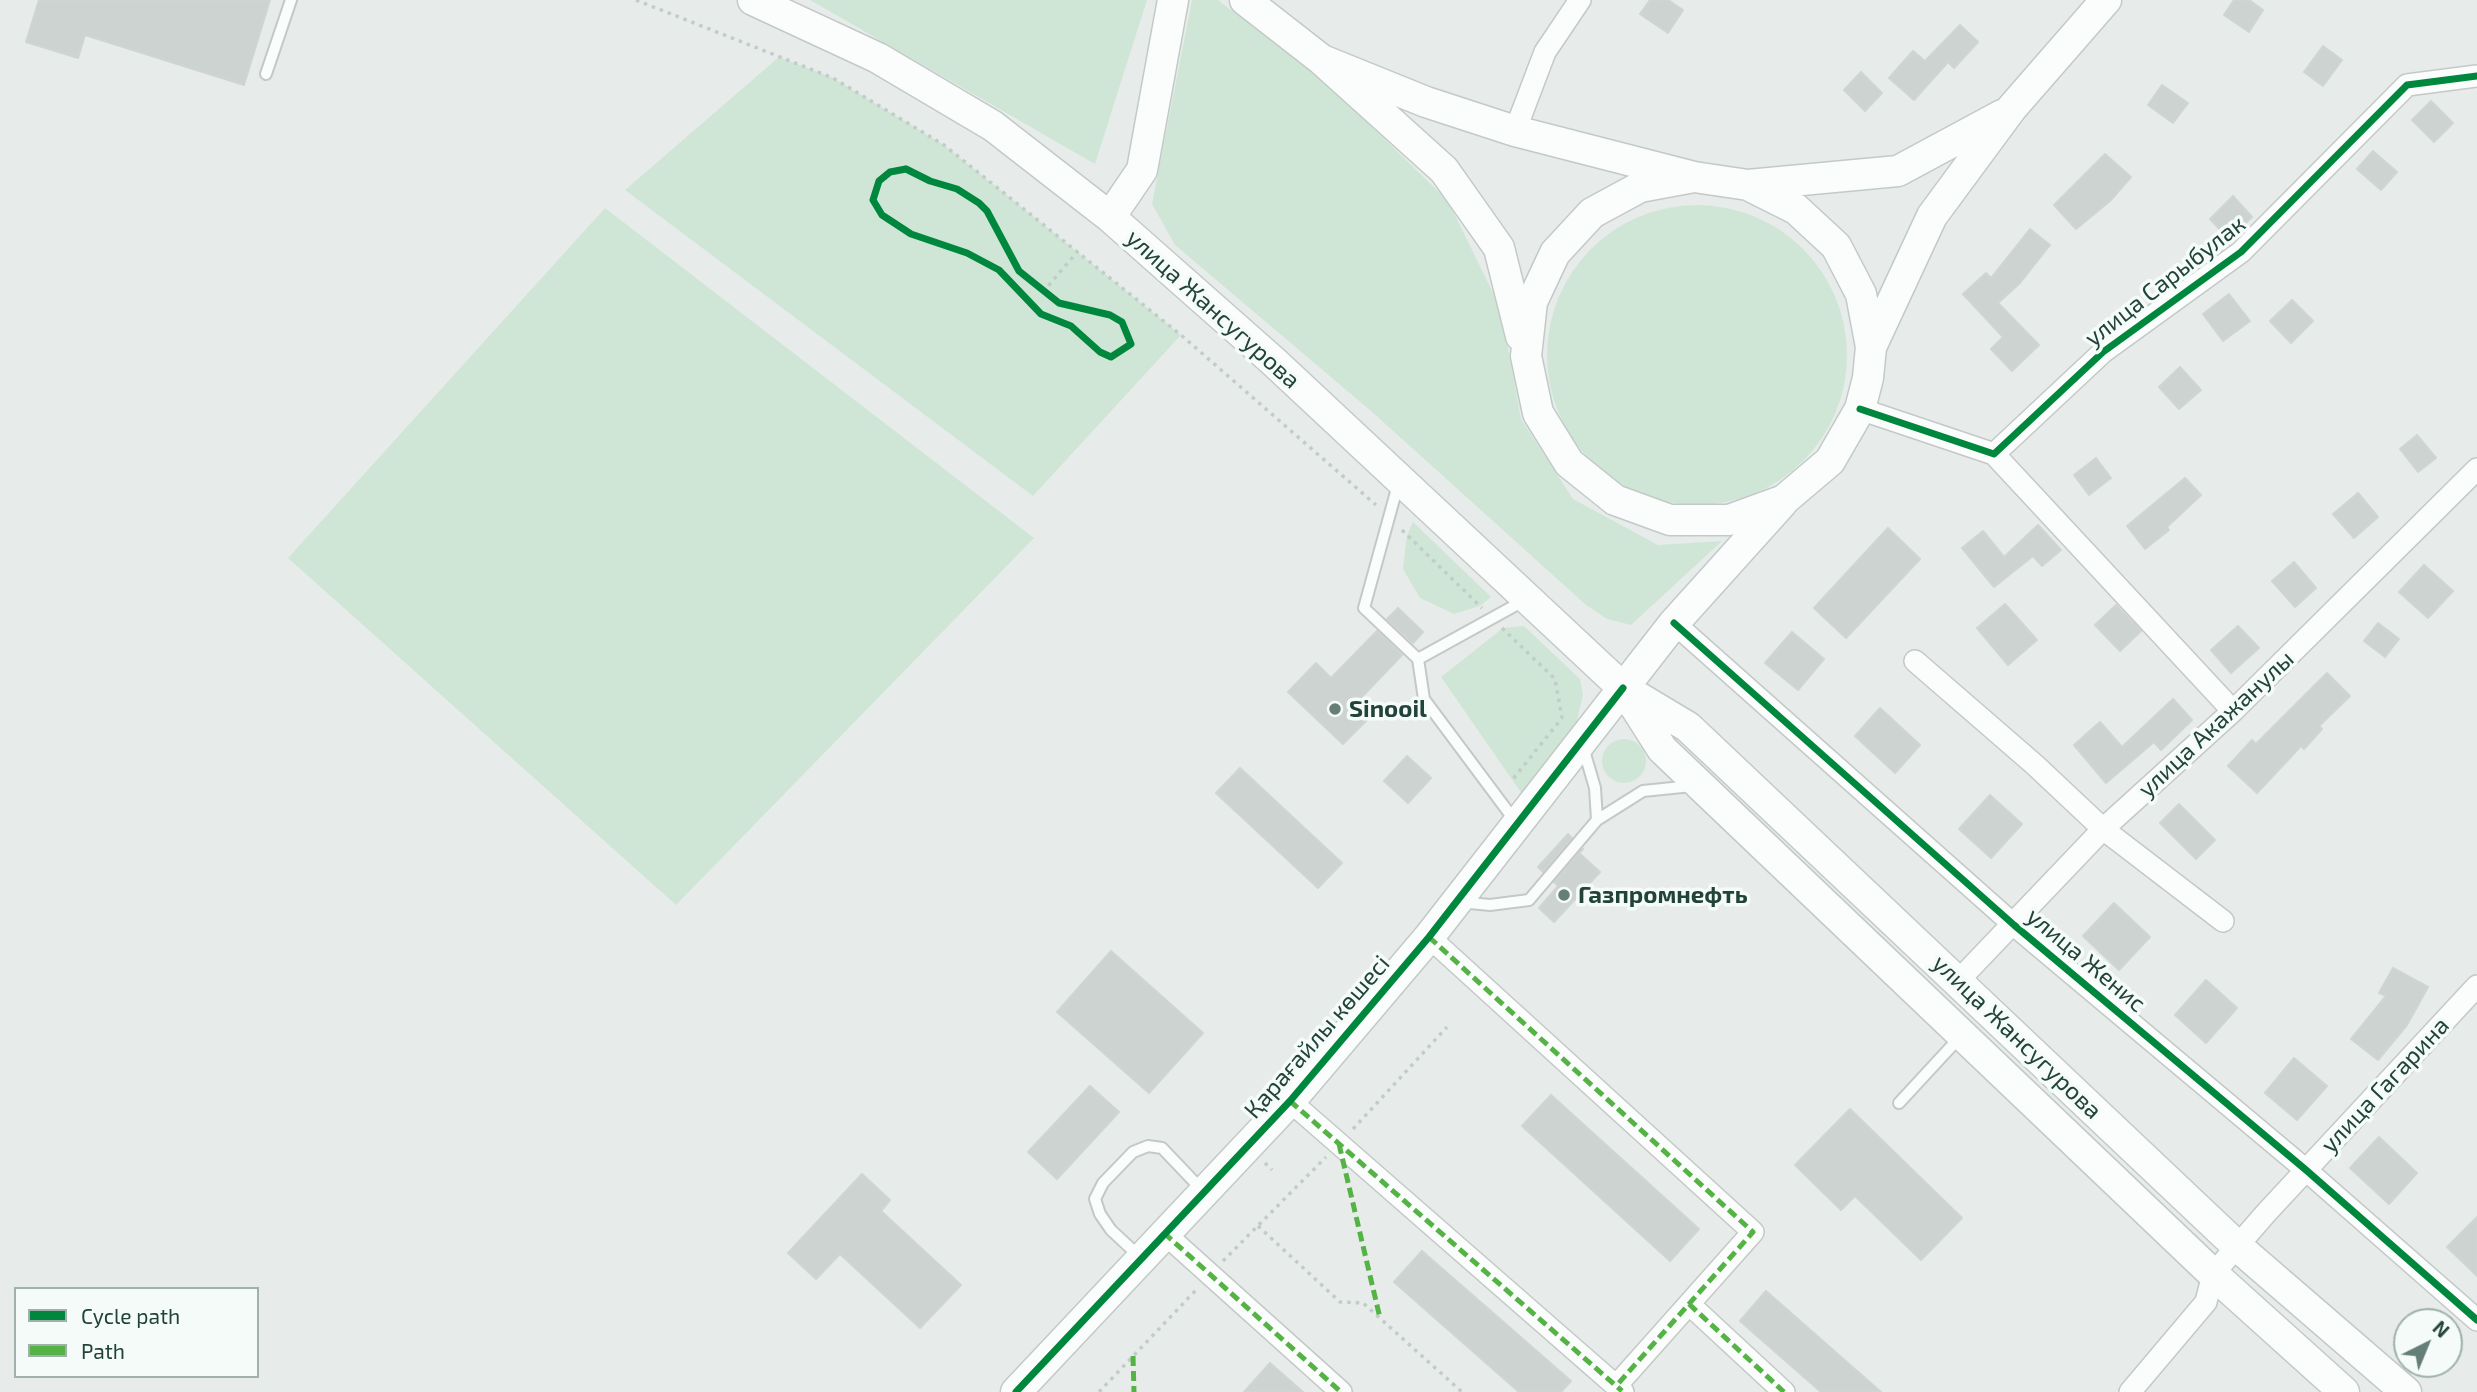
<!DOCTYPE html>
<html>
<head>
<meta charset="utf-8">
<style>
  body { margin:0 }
  #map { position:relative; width:2477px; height:1392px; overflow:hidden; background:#e7ecea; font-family:"Exo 2",sans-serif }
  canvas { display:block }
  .legend { position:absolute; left:14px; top:1287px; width:245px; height:91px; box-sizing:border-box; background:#f5fbf8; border:2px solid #a0b1ac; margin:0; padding:9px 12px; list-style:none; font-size:21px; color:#21433a }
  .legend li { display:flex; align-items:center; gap:14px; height:35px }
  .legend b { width:35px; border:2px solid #a0b1ac }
  .north { position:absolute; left:2393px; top:1308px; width:70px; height:70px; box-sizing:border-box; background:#f5fbf8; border:2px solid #a0b1ac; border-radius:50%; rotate:43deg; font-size:19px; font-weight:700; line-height:28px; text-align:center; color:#21433a }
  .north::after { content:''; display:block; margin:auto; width:24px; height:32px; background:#667e78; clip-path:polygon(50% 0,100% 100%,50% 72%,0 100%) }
</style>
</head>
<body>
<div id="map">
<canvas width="2477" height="1392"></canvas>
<ul class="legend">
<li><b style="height:9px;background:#00873e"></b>Cycle path</li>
<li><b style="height:9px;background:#55b346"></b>Path</li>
</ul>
<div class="north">N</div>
</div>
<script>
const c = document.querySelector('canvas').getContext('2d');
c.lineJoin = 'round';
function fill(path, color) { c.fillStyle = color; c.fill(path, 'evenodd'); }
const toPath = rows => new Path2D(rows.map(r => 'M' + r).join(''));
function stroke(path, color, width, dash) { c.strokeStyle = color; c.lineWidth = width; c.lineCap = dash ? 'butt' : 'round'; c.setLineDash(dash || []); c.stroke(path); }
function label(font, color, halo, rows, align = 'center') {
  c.font = font + ' "Exo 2",sans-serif'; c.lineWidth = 7; c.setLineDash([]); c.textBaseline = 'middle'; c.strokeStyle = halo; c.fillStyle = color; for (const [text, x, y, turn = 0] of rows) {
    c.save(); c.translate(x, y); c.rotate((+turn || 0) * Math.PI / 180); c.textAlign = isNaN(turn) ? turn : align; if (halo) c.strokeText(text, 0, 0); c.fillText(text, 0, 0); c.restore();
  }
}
fill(toPath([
  [810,0,1147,0,1095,164],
  [1192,0,1218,0,1330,86,1448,201,1501,309,1521,419,1573,499,1658,545,1722,541,1631,625,1607,619,1586,605,1371,411,1175,245,1152,204],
  [779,57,833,78,944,145,1181,335,1033,496,625,190],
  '1547 355a150 150 0 1 1 300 0a150 150 0 1 1-300 0Z',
  [605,208,1034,538,676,905,288,558],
  [1413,522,1491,597,1480,606,1454,614,1420,598,1403,569,1407,535],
  [1524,626,1580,679,1583,695,1573,737,1522,794,1441,677,1503,628],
  '1602 761a22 22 0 1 1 44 0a22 22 0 1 1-44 0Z'
]), '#cfe6d6');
const building = toPath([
  [39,0,270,0,244,85,85,35,78,58,26,42,39,0],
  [1650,0,1668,0,1683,10,1668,33,1640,14,1650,0],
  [2234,0,2249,0,2263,10,2249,32,2224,15,2234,0],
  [1960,25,1978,42,1954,68,1948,62,1914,100,1889,78,1913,51,1925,61,1960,25],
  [2323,46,2342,60,2323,86,2304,72,2323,46],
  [1861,72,1882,93,1865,111,1844,90,1861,72],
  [2162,85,2188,103,2173,123,2148,105,2162,85],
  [2431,101,2453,123,2434,142,2412,120,2431,101],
  [2373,151,2397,172,2381,190,2357,169,2373,151],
  [2105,154,2131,177,2110,201,2076,229,2054,205,2105,154],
  [2233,196,2252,217,2229,239,2210,219,2233,196],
  [2030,229,2050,245,2020,283,1998,303,2039,345,2012,371,1991,349,2003,337,1963,294,1986,273,1991,278,2030,229],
  [2229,294,2250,321,2223,341,2203,314,2229,294],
  [2292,300,2313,321,2291,343,2270,321,2292,300],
  [2180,367,2201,390,2179,409,2159,387,2180,367],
  [2417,435,2436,458,2418,472,2400,449,2417,435],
  [2096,458,2111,478,2089,495,2074,475,2096,458],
  [2185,478,2201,495,2167,527,2169,530,2145,549,2127,526,2185,478],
  [2358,493,2378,517,2354,538,2333,514,2358,493],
  [2038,525,2061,550,2042,566,2033,556,1994,587,1962,548,1983,531,2004,557,2038,525],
  [1888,528,1920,559,1846,638,1814,608,1888,528],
  [2294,562,2316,588,2295,607,2272,581,2294,562],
  [2424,565,2453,591,2428,618,2399,592,2424,565],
  [2005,604,2037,640,2008,665,1977,628,2005,604],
  [2116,605,2141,631,2120,651,2095,625,2116,605],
  [1398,608,1423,632,1413,643,1387,619,1398,608],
  [2378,623,2399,639,2385,657,2364,641,2378,623],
  [2238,626,2259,648,2231,673,2211,650,2238,626],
  [1377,631,1402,655,1357,702,1371,716,1343,744,1288,692,1316,663,1331,678,1377,631],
  [1792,632,1824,659,1798,690,1765,663,1792,632],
  [2327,673,2350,696,2319,726,2322,729,2304,749,2301,746,2257,793,2228,766,2252,740,2256,744,2327,673],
  [2173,699,2192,720,2161,750,2154,742,2106,783,2074,745,2100,722,2122,747,2173,699],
  [1880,708,1920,745,1895,773,1855,736,1880,708],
  [1407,756,1431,778,1408,803,1384,781,1407,756],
  [1240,768,1342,863,1318,888,1216,793,1240,768],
  [1990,795,2022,824,1991,858,1959,829,1990,795],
  [2179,804,2215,840,2196,859,2160,823,2179,804],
  [1568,834,1572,838,1543,872,1538,867,1568,834],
  [1583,849,1579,853,1600,872,1554,922,1539,908,1558,886,1554,882,1583,849],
  [2114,903,2150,937,2119,970,2083,936,2114,903],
  [1111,951,1203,1033,1149,1093,1057,1012,1111,951],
  [2393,968,2428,987,2407,1025,2378,1060,2351,1039,2386,996,2379,993,2393,968],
  [2206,980,2237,1008,2206,1043,2175,1015,2206,980],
  [2294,1058,2327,1086,2297,1120,2265,1093,2294,1058],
  [1090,1086,1119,1112,1057,1179,1028,1152,1090,1086],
  [1551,1095,1699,1229,1670,1261,1522,1126,1551,1095],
  [1850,1109,1962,1218,1921,1260,1855,1196,1841,1210,1795,1165,1850,1109],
  [2379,1137,2417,1173,2389,1204,2350,1168,2379,1137],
  [862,1174,890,1200,881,1211,961,1285,920,1328,840,1254,816,1279,788,1253,862,1174],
  [2477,1217,2477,1276,2447,1247,2477,1217],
  [1422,1251,1571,1381,1561,1392,1519,1392,1394,1282,1422,1251],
  [1766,1291,1881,1392,1821,1392,1740,1321,1766,1291],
  [1270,1363,1303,1392,1244,1392,1270,1363]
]);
fill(building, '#cdd3d1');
stroke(building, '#cfd5d3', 2);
const lane = toPath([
  [266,74,291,0],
  [1399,481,1364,608,1418,659,1525,600],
  [1418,659,1424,699,1515,821],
  [1583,747,1595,788,1597,820],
  [1460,902,1490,905,1529,900,1597,820,1643,791,1692,786],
  [1899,1103,1960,1037],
  [1140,1257,1111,1230,1100,1214,1095,1199,1103,1183,1133,1152,1148,1146,1162,1148,1203,1191]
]);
const street = toPath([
  [1515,131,1545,52,1580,0],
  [1860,409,1994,454,2103,352,2241,252,2407,85,2477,76],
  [1994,454,2233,711],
  [1674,623,2014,925,2306,1170,2477,1320],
  [1915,661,2035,765,2103,829,2223,921],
  [1429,937,1753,1232,1616,1386],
  [1958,981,2103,829,2233,711,2477,469],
  [1290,1101,1623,1392],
  [1164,1233,1341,1392],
  [1689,1304,1784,1392],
  [2130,1392,2206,1302,2213,1274,2267,1212,2477,986]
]);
const secondary = toPath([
  [753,0,878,58,993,126,1110,217,1273,361,1623,688,1688,727,2238,1247,2406,1392],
  [1245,0,1322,60,1444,170,1499,248,1521,336],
  [1322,60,1426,102,1515,131,1694,177,1748,185,1796,209,1836,246,1861,294,1871,347,1868,378,1860,409,1830,461,1784,500,1729,520,1670,520,1615,500,1569,463,1538,413,1526,356,1532,302,1555,253,1592,213,1640,187,1694,177],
  [1748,185,1898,171,2002,115],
  [1110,217,1142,170,1173,0],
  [1871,347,1932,216,2011,109,2106,0],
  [1627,694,1662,749,2213,1274,2344,1392],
  [1016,1392,1290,1101,1429,937,1674,623,1782,503]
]);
stroke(lane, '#c4c9c7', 14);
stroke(street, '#c4c9c7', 24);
stroke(secondary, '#c2cac7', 33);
stroke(toPath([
  [636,0,833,78,944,145,1181,335,1376,505],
  [1043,292,1078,251],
  [1402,530,1482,608],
  [1502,628,1555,679,1562,718,1513,779],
  [1353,1129,1447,1027],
  [1265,1163,1272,1170],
  [1258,1226,1340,1302,1363,1303,1462,1392],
  [1223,1261,1326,1157],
  [1099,1392,1196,1290]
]), '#c2ccca', 3.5, [3.5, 5]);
stroke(lane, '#fbfcfc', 10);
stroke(street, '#fbfcfc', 21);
stroke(secondary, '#fbfcfc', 30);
stroke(toPath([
  [1429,937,1753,1232,1616,1386],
  [1290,1101,1622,1391],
  [1339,1144,1380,1318],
  [1164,1233,1341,1392],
  [1689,1304,1784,1392],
  [1133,1356,1134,1392]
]), '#55b346', 5, [10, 5]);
stroke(toPath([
  [906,169,930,181,957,189,979,203,987,211,1019,271,1059,303,1110,315,1122,322,1131,344,1111,357,1100,352,1071,326,1041,314,999,270,967,253,911,234,882,215,873,200,879,181,890,172,906,169],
  [1860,409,1994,454,2103,352,2241,252,2407,85,2477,76],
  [1674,623,2014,925,2306,1170,2477,1320],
  [1016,1392,1290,1101,1429,937,1623,688]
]), '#00873e', 7);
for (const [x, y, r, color] of [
  [1335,709,7,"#667e78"],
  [1564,895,7,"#667e78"]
]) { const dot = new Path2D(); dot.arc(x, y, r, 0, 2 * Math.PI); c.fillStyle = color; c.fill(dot); stroke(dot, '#f5fbf8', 2.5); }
label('24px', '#21433a', '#f5fbf8', [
  ["улица Сарыбулак",2165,281,-38],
  ["улица Жансугурова",1213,309,42],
  ["улица Акажанулы",2216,724,-43],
  ["улица Женис",2086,960,40],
  ["Қарағайлы көшесі",1317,1037,-49],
  ["улица Жансугурова",2017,1037,44],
  ["улица Гагарина",2385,1085,-47]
]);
label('bold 24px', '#21433a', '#f5fbf8', [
  ["Sinooil",1349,709],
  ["Газпромнефть",1578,895]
], 'left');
</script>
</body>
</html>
